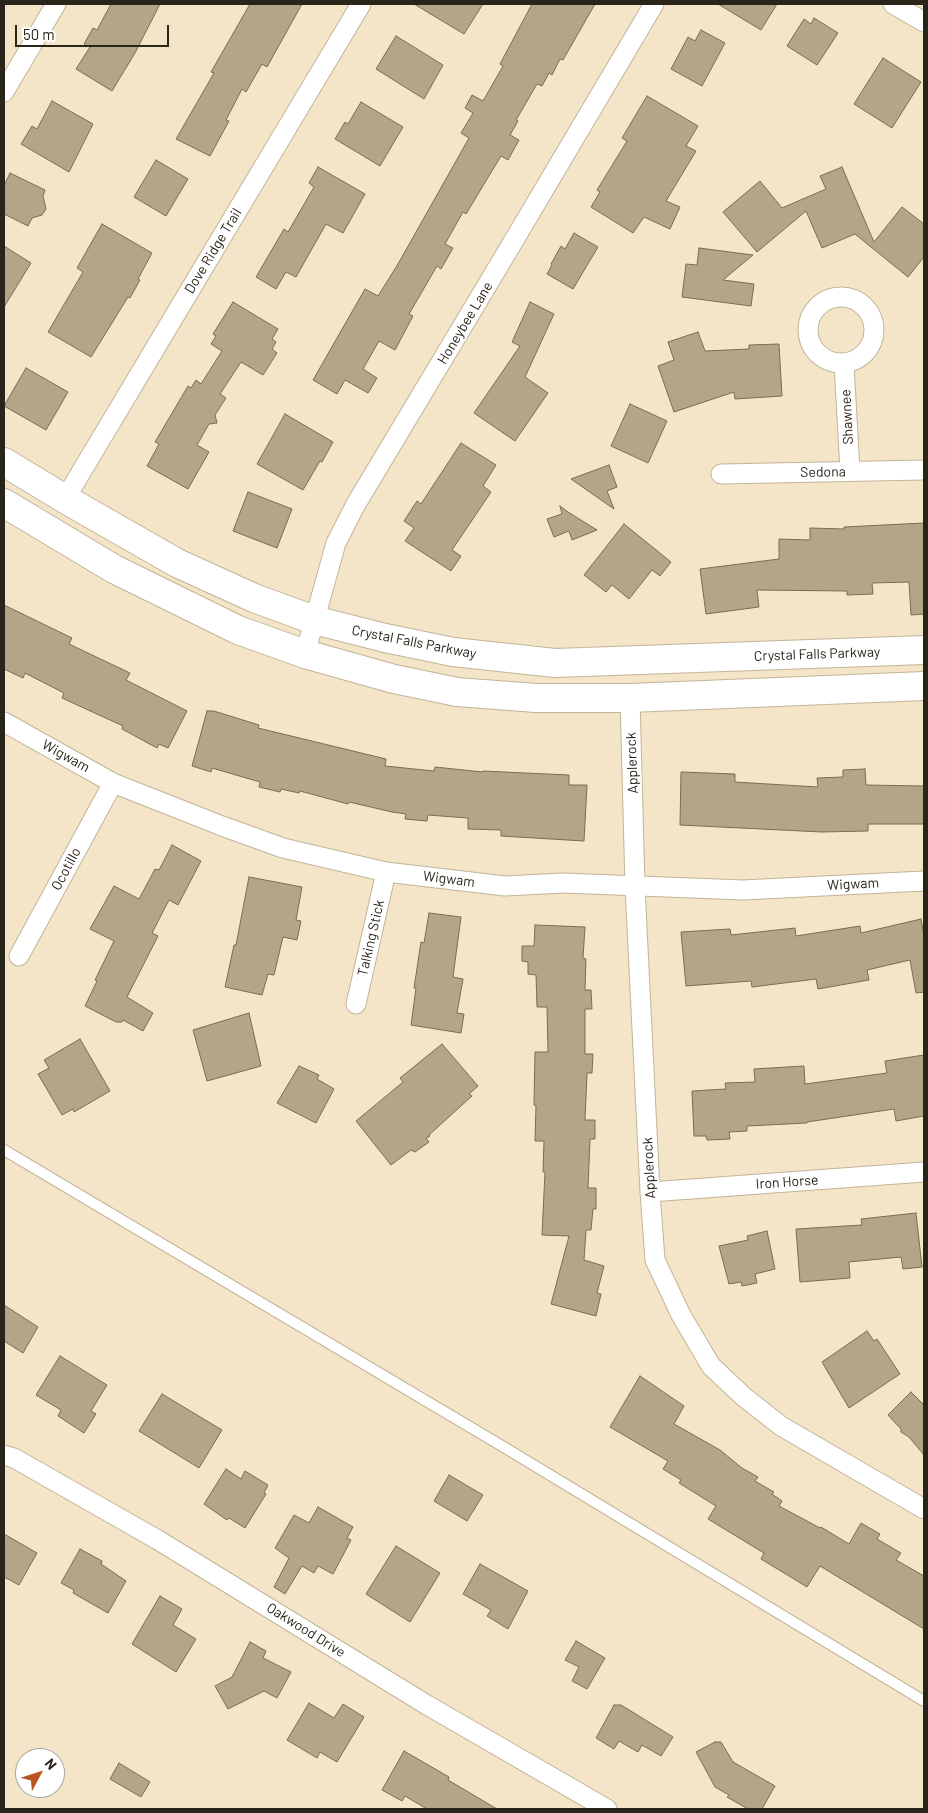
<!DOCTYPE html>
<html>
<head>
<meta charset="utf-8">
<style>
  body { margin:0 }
  #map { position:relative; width:928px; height:1813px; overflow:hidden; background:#f4e5c8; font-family:Barlow,sans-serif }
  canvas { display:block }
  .frame { position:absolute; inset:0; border:5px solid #2a251a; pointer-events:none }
  .north { position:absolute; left:15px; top:1748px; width:50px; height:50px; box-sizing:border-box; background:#fff; border:1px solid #aaa8a3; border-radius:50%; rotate:50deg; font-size:14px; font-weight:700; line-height:20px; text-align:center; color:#2a251a }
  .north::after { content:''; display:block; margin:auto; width:18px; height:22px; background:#b95520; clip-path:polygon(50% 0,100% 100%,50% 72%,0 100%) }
  .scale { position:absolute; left:15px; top:25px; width:154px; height:22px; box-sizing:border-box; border:2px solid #2a251a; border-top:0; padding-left:6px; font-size:15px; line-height:18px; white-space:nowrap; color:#2a251a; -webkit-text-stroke:4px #fff; paint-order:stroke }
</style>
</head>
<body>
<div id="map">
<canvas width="928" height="1813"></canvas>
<div class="frame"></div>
<div class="north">N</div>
<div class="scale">50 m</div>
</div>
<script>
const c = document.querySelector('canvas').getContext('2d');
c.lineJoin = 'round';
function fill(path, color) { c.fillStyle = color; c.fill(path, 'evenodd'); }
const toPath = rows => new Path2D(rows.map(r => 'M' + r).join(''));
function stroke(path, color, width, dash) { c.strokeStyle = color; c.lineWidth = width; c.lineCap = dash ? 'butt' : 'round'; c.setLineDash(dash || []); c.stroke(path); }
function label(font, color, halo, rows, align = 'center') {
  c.font = font + ' Barlow,sans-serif'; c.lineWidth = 4; c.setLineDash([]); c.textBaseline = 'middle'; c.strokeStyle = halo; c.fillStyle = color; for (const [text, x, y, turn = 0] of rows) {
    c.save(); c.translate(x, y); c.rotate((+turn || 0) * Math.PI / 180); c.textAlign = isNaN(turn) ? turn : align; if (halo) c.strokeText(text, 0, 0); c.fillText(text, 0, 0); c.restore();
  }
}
const building = toPath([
  [111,4,160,4,135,53,112,91,76,69,90,47,84,44,93,28,97,30,111,4],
  [250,4,302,4,267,67,262,64,246,92,242,89,226,120,229,121,210,156,176,139,214,73,211,72,250,4],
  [414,4,483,4,464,34,414,4],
  [532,4,595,4,563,60,560,59,552,75,549,73,542,86,537,84,516,120,518,121,510,135,519,140,508,160,501,156,466,214,463,212,445,244,453,248,441,269,437,266,409,314,413,316,395,350,379,341,363,369,377,378,368,393,345,380,337,394,313,380,365,289,378,296,398,264,469,138,461,133,473,113,465,108,472,95,483,101,503,66,500,64,532,4],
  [718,4,777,4,761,30,718,4],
  [814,18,838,33,817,65,787,46,804,19,811,24,814,18],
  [701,30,725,43,702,86,671,69,688,37,695,41,701,30],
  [396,36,443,65,424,99,376,69,396,36],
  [883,58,921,82,892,128,854,104,883,58],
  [647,96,698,126,686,146,696,151,666,201,680,207,670,229,644,217,633,233,591,207,600,192,597,190,627,141,622,138,647,96],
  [52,101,93,124,69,172,21,144,32,126,37,129,52,101],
  [361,102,403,127,380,166,335,139,345,122,348,124,361,102],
  [156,160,188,179,166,216,134,197,156,160],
  [318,167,365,194,343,233,326,224,296,277,286,272,276,289,256,277,284,229,288,232,314,187,309,183,318,167],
  [842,167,874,242,902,207,924,224,924,257,908,277,855,234,822,248,806,211,757,252,723,212,760,181,782,208,826,189,820,176,842,167],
  [10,173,45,190,43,196,46,209,42,215,32,218,28,226,4,214,4,186,10,173],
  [102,224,152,253,138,279,140,280,130,298,128,297,91,357,48,332,83,272,77,268,102,224],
  [574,233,598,247,573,289,547,274,552,265,551,264,561,246,565,249,574,233],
  [4,246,31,263,4,307,4,246],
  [699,248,753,255,723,280,754,284,751,306,682,297,686,264,697,265,699,248],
  [233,302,278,329,272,339,276,342,272,349,277,353,263,375,241,362,220,394,226,398,215,415,217,423,209,424,197,445,209,452,188,489,147,466,159,444,155,442,188,386,191,388,196,380,201,384,222,351,211,344,216,336,213,334,233,302],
  [530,302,554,314,525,377,548,393,515,441,474,413,520,346,512,342,530,302],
  [698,332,705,351,749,349,749,345,779,344,782,396,735,399,734,392,674,412,658,366,674,360,668,342,698,332],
  [26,368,68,392,46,430,4,406,26,368],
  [630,404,667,421,648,463,611,446,630,404],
  [285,414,333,442,322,462,320,461,303,490,257,464,285,414],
  [461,443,496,465,483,486,491,492,452,550,461,556,451,571,405,541,414,528,404,521,417,501,421,504,461,443],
  [609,465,617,487,607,491,614,509,571,479,609,465],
  [248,492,292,509,277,548,233,531,248,492],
  [560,506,568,512,597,530,572,540,569,531,554,537,547,519,562,514,560,506],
  [924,523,924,614,911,615,909,582,872,583,873,594,847,595,847,591,757,590,759,607,706,614,700,569,779,559,779,539,810,540,810,528,844,529,844,527,924,523],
  [624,524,671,562,660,576,652,570,629,599,612,585,606,592,584,575,624,524],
  [4,605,72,638,69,644,130,673,126,680,187,711,168,748,159,744,157,748,122,729,123,726,62,698,64,693,25,673,23,678,4,669,4,605],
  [207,711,214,711,259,725,258,728,386,759,385,766,434,771,435,767,483,772,483,771,569,775,569,785,587,785,584,841,501,836,501,830,468,829,468,818,428,815,427,821,405,819,406,814,392,812,349,802,348,804,300,791,299,793,281,789,280,792,259,787,260,782,212,768,211,772,192,766,207,711],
  [865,769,866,785,924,786,924,824,868,824,868,831,822,832,680,825,681,772,735,774,735,782,818,787,817,778,843,777,843,770,865,769],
  [172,845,201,861,178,905,169,900,152,933,158,936,127,997,153,1013,143,1031,123,1020,122,1022,116,1022,85,1006,97,981,95,980,114,941,90,929,114,886,139,899,155,869,159,870,172,845],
  [249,877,302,887,296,920,301,921,297,940,283,937,274,975,268,974,262,995,225,987,234,945,236,945,249,877],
  [429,913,461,917,453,977,463,979,457,1013,464,1014,461,1033,411,1025,416,988,414,988,421,942,424,943,429,913],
  [921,919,924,936,924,992,916,993,910,960,867,970,869,980,818,989,816,979,752,987,751,981,686,986,681,932,730,929,731,935,795,928,796,936,860,926,861,933,921,919],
  [535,925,585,927,583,958,586,959,585,990,591,990,592,1009,585,1009,585,1054,593,1054,592,1073,587,1073,585,1120,595,1120,595,1139,590,1139,588,1188,596,1188,596,1209,593,1209,591,1230,586,1230,584,1260,604,1266,597,1293,601,1294,596,1316,551,1304,569,1236,542,1235,545,1172,543,1172,544,1141,535,1141,536,1106,534,1105,535,1052,548,1052,547,1007,537,1007,536,975,528,974,528,962,522,961,522,946,534,946,535,925],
  [249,1013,261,1066,207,1081,193,1030,249,1013],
  [80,1039,110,1091,74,1112,73,1109,62,1115,38,1074,49,1068,44,1060,80,1039],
  [442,1044,478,1086,469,1094,472,1096,429,1135,430,1136,426,1138,429,1142,415,1152,411,1150,391,1165,356,1121,403,1082,400,1078,442,1044],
  [924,1055,924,1116,896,1121,894,1109,807,1122,807,1123,747,1126,747,1131,729,1132,730,1139,707,1140,706,1136,694,1136,692,1091,726,1089,725,1083,755,1082,754,1069,804,1066,805,1084,887,1073,885,1061,924,1055],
  [299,1066,319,1075,317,1079,334,1089,316,1123,277,1103,299,1066],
  [916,1213,922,1267,903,1269,901,1257,849,1262,850,1278,800,1282,796,1229,862,1225,861,1219,916,1213],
  [767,1231,775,1269,755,1274,757,1283,742,1286,741,1282,729,1284,719,1246,748,1240,747,1236,767,1231],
  [4,1305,38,1327,23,1353,4,1341,4,1305],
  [867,1331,874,1341,877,1339,900,1374,849,1408,822,1362,867,1331],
  [60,1356,107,1385,91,1411,96,1414,84,1433,58,1416,61,1410,36,1395,60,1356],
  [640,1376,684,1406,674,1424,720,1450,742,1468,758,1477,755,1481,774,1492,772,1494,782,1501,779,1506,820,1528,821,1527,849,1544,861,1523,880,1534,877,1539,901,1553,896,1560,924,1576,924,1629,820,1566,807,1587,761,1559,764,1553,708,1519,716,1506,679,1483,681,1480,663,1469,668,1461,610,1427,640,1376],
  [911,1392,924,1405,924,1455,909,1437,901,1432,901,1429,888,1415,911,1392],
  [162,1394,222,1430,199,1468,139,1431,162,1394],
  [226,1469,241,1479,245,1471,268,1485,264,1493,266,1494,245,1528,229,1518,227,1520,204,1504,226,1469],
  [449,1475,483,1495,467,1521,434,1501,449,1475],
  [318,1507,353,1527,347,1538,351,1540,333,1574,318,1566,314,1573,302,1566,285,1594,274,1587,289,1558,275,1548,294,1515,309,1523,318,1507],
  [4,1534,37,1553,19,1585,4,1577,4,1534],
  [396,1546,440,1573,410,1622,366,1594,396,1546],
  [80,1549,102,1561,101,1564,126,1581,108,1613,73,1593,74,1590,61,1583,80,1549],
  [480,1564,528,1591,508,1629,487,1616,491,1610,463,1594,480,1564],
  [160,1596,182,1609,173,1625,196,1639,176,1672,132,1644,160,1596],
  [576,1641,605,1658,587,1689,572,1681,579,1667,565,1660,576,1641],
  [250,1642,266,1651,263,1658,291,1672,277,1698,264,1691,228,1709,215,1686,232,1677,250,1642],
  [309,1703,334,1718,343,1704,364,1717,337,1762,320,1752,317,1758,287,1740,309,1703],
  [614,1705,621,1705,673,1737,661,1756,642,1745,638,1752,619,1741,614,1749,596,1738,614,1705],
  [715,1742,721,1742,733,1762,775,1786,762,1809,748,1809,727,1797,729,1795,715,1787,696,1752,715,1742],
  [404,1751,449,1777,448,1780,497,1809,427,1809,405,1796,402,1801,382,1790,404,1751],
  [119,1763,150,1782,141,1797,110,1779,119,1763]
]);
fill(building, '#b4a588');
stroke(building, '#796c52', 1);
const lane = toPath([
  [4,1150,502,1446,924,1701]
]);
const street = toPath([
  [893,4,924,22],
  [4,92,56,4],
  '808 330a33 33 0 1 1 66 0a33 33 0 1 1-66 0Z',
  [844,364,850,471],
  [721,474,924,470],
  [65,499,361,4],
  [305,654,336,543,356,504,510,247,654,4],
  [630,698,635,887,650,1192,655,1260,681,1315,711,1366,744,1397,781,1426,924,1509],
  [4,722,113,783,222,826,283,848,386,872,505,886,563,883,743,890,924,881],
  [19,956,113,783],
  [356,1004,386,872],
  [650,1192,924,1172],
  [4,1455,14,1458,158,1540,427,1705,607,1809]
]);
const secondary = toPath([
  [4,462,65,499,177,563,254,598,314,620,385,638,453,652,555,663,924,650],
  [4,503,114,569,238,630,305,654,394,679,457,692,536,698,630,698,924,686]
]);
stroke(lane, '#c2b498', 12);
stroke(street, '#c2b498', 21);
stroke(secondary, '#c2b498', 30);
stroke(lane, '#fff', 10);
stroke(street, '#fff', 19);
stroke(secondary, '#fff', 28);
label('14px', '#2a251a', '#fff', [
  ["Dove Ridge Trail",213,251,-59],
  ["Honeybee Lane",465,323,-59],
  ["Shawnee",847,417,-93],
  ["Sedona",823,472,-1],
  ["Crystal Falls Parkway",414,642,11],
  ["Crystal Falls Parkway",817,654,-2],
  ["Wigwam",66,756,29],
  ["Applerock",632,763,-92],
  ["Ocotillo",66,869,-62],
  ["Wigwam",449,879,7],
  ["Wigwam",853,884,-3],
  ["Talking Stick",371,938,-77],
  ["Applerock",649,1168,-93],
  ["Iron Horse",787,1182,-4],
  ["Oakwood Drive",306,1630,32]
]);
</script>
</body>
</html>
